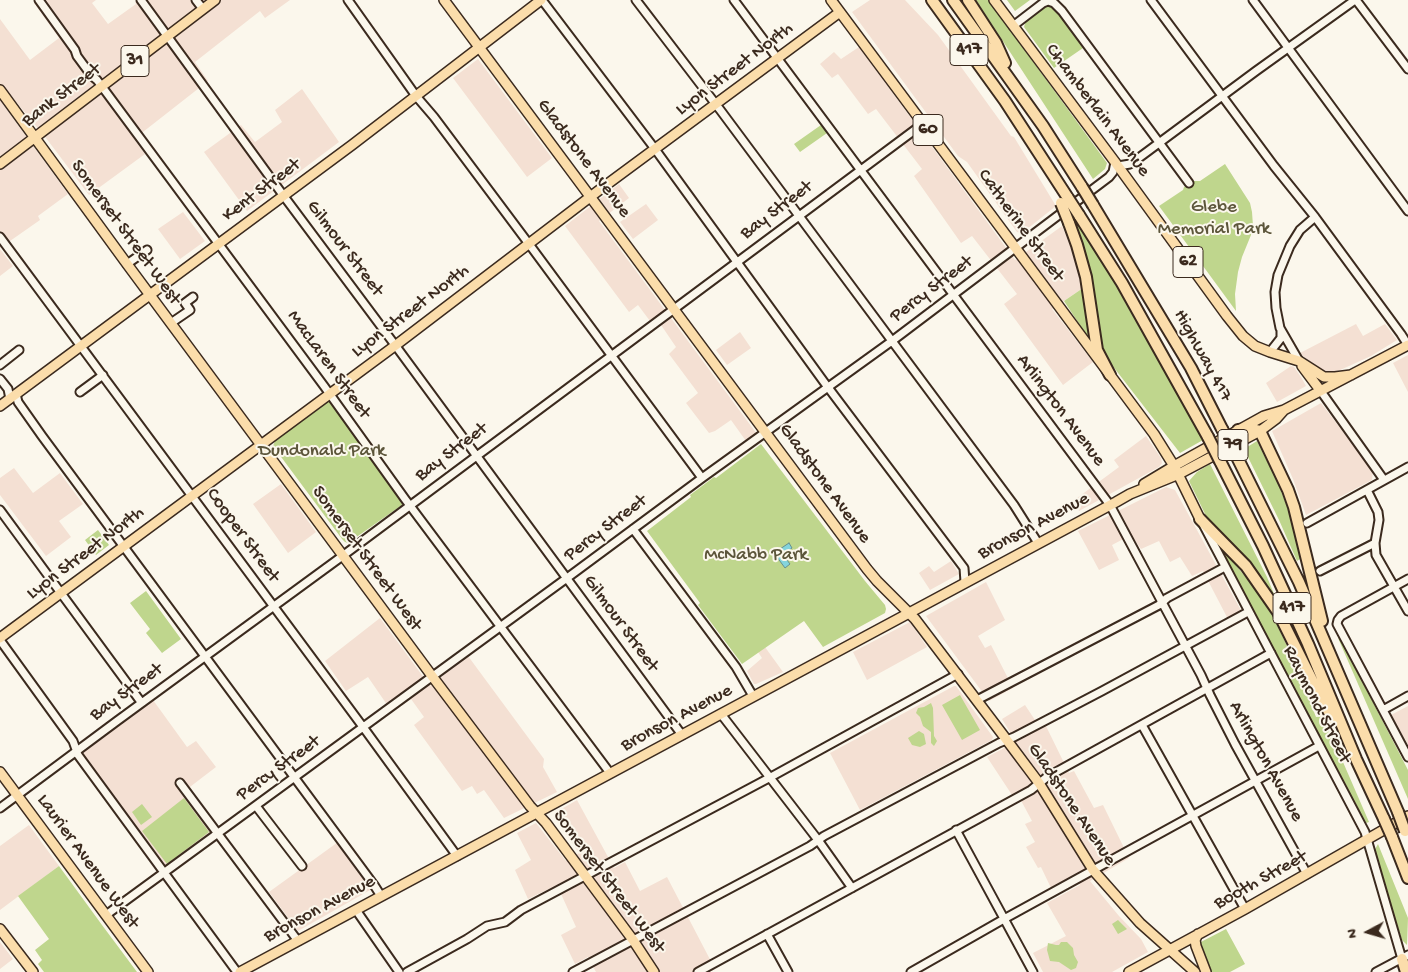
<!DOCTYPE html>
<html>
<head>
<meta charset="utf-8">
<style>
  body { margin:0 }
  #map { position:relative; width:1408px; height:972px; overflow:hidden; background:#fbf7ec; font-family:"Gochi Hand",sans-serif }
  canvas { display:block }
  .north { position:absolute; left:1343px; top:907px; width:50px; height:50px; -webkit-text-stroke:4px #fbf7ec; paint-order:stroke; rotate:264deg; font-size:14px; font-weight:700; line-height:20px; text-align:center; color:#3b2a1e }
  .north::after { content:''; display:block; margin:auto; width:18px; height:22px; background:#3b2a1e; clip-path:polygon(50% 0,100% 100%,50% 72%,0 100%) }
</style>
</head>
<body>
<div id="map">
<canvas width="1408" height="972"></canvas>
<div class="north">N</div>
</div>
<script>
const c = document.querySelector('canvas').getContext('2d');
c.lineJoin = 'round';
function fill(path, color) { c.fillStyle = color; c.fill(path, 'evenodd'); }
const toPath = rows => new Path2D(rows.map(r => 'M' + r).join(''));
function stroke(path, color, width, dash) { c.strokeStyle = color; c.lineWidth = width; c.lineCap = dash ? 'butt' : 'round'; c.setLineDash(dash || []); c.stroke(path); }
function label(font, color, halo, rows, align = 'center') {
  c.font = font + ' "Gochi Hand",sans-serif'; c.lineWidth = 4; c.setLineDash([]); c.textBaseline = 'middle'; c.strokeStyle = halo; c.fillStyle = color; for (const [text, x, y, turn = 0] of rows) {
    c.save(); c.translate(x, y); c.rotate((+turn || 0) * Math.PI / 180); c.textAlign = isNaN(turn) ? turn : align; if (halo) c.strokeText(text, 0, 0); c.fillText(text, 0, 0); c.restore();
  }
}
fill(toPath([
  [38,0,96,0,92,3,108,24,136,4,135,2,137,0,290,0,265,18,260,11,195,62,208,81,134,139,145,154,89,195,46,138,12,97,2,103,68,194,38,216,40,220,0,248,0,19,30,60,59,38,34,3],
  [870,0,905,0,938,35,1011,136,1014,137,1056,206,1022,233,1017,232,967,162,958,156,852,12],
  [859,47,1015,260,1062,226,1072,250,1083,288,1052,309,1093,362,1063,385,1004,304,1017,294,972,236,961,243,914,176,922,169,876,109,868,114,838,74,832,78,820,64,834,52,841,59],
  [478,59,552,158,527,177,453,78],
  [302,89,339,142,247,211,204,152,241,125,255,142,282,122,275,110],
  [619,184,629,198,599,221,757,434,746,441,731,420,715,431,709,433,686,403,698,393,669,354,676,347,661,325,656,329,638,305,629,312,565,226],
  [646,204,658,220,633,239,620,222],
  [183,212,205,241,180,259,158,229],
  [0,249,13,266,0,276],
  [1356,324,1363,336,1385,324,1397,340,1371,356,1338,371,1330,373,1313,366,1300,353],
  [740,332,751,348,727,365,716,350],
  [1408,355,1408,392,1393,363],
  [1291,366,1294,367,1301,377,1306,386,1277,402,1266,383],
  [1321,403,1373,471,1372,480,1306,515,1293,479,1272,431],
  [1146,436,1161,458,1162,463,1159,467,1079,511,1073,501,1119,467,1114,460],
  [14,468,33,493,60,473,83,504,59,521,71,537,46,556,0,495,0,478],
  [281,484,316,532,288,553,253,504],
  [1166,487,1175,490,1243,614,1229,621,1203,571,1192,576,1180,557,1170,562,1159,541,1141,549,1131,535,1112,545,1119,560,1099,570,1078,531],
  [951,561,959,574,930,590,919,573,929,566,934,572],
  [986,582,1005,620,978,636,985,648,991,645,1013,688,989,701,926,616],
  [380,618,430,686,468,656,544,759,543,767,557,792,504,818,484,790,477,794,472,786,462,791,414,725,424,717,411,699,392,712,368,677,346,691,325,661],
  [910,622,927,647,867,680,853,652],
  [765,647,783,672,756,684,754,684,747,671,762,658,758,652],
  [954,686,956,686,993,737,992,740,860,810,830,753],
  [153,700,187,747,196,741,216,767,182,793,211,832,166,866,82,753],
  [1025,705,1037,723,1043,720,1069,773,1074,771,1094,808,1103,805,1129,858,1090,881,1119,916,1141,939,1148,952,1112,972,1043,972,1033,953,1066,936,1047,903,1080,885,1074,875,1051,888,1041,867,1038,868,1026,847,1035,842,1025,824,1032,821,1017,793,1012,795,987,757,1016,742,1002,719],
  [1408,706,1408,745,1391,715],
  [577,800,614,868,625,862,640,891,667,877,715,969,710,972,596,972,588,957,575,964,561,935,576,927,557,885,528,899,515,870,531,860,517,833,536,823,566,861,579,853,556,820,556,815,558,811],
  [29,825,59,866,0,910,0,846],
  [345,837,379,885,298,931,269,892],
  [0,942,13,959,0,969]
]), '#f4e0d3');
fill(toPath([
  [976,0,988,0,1107,163,1105,169,1093,179],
  [1007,0,1030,0,1015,11],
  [1048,5,1055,9,1083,48,1054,68,1024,27,1026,20,1040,9],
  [821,125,827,133,800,152,794,144],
  [1225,164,1250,203,1252,212,1253,226,1251,235,1242,257,1238,272,1235,294,1236,311,1159,206,1183,190,1184,187,1193,181,1200,181],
  [1077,217,1203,440,1180,453,1098,347,1071,222],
  [1083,288,1093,345,1064,301],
  [327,402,330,402,402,502,402,505,348,543,345,542,342,539,273,446,275,441],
  [1257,441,1277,481,1292,519,1300,559,1297,561,1279,520,1244,449],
  [761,444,865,581,885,605,886,609,885,613,823,647,804,621,742,664,698,605,700,603,647,531,691,497,690,495,714,477,716,478],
  [1210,464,1267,577,1277,601,1275,602,1209,522,1189,481,1197,472],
  [98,530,109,545,96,555,85,540],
  [1221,547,1252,585,1274,618,1294,661,1316,717,1323,716,1369,822,1366,823,1239,584,1219,549],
  [146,591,181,639,162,653,146,633,150,629,130,603],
  [1338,638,1340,639,1408,770,1408,799],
  [960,695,980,730,962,740,942,705],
  [931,703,933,708,934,736,937,741,934,746,931,743,931,732,923,726,920,717,916,713,918,708,924,707],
  [919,731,924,734,926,744,920,747,912,745,908,738],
  [184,798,209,832,167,864,142,831],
  [142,804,152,817,141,825,132,812],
  [1378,844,1408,918,1407,945,1402,940,1401,937,1374,851],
  [59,866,102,925,137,972,44,972,38,964,42,960,35,950,49,939,18,896],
  [1118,920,1127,929,1118,934,1112,924],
  [1226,929,1245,964,1230,972,1212,972,1197,944],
  [1061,942,1067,942,1073,948,1074,955,1078,962,1076,968,1071,970,1059,962,1050,961,1047,950,1048,943,1056,945,1059,945]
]), '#bfd68d');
const water = toPath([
  [789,543,792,548,788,551,789,556,787,560,790,564,785,568,774,553,789,543]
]);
fill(water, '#84d4dd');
stroke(water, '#679091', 1);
const minor = toPath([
  [39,0,75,50,77,56,91,75,97,80,106,92,324,386,405,499,610,773],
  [141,0,283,195,398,349,682,735],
  [196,0,203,9],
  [348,0,416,96,434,117,529,244,702,478],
  [542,0,655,149,824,382,964,568,965,582],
  [636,0,721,111,1014,505,1038,543],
  [734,0,1110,505,1201,675,1210,695,1235,744,1307,874],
  [1151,0,1274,166,1315,217,1401,334,1408,345],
  [1253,0,1408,211],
  [1356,0,1408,69],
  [1013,26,1043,3,1048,1,1054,3,1062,11,1189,183],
  [1118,166,1130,164,1136,160,1256,71,1355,0],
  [0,237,366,731,457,856],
  [127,264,147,250],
  [171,323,190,310,185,303,193,297],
  [1270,352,1281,338,1281,331],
  [1299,361,1280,328,1276,308,1275,292,1278,275,1290,246,1300,230,1315,217],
  [0,365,19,350],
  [0,379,8,389,10,399],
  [1320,390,1384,480],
  [80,392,103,375],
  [16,394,18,402,42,436,374,885,381,896],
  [1367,490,1378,512,1379,520,1375,543,1376,555,1408,611],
  [0,510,141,702],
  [1307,523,1408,467],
  [1204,526,1365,832,1402,959],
  [633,529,736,667,753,696],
  [1320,571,1375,543],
  [1408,579,1341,616,1338,620,1337,624,1408,757],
  [0,640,73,741,78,755,237,972],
  [977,700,1159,605,1167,598,1225,567],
  [1383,710,1408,696],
  [721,714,818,840,852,888],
  [1142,725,1245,909],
  [180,783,298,941],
  [256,806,302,866],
  [0,808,117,721,337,560,924,123],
  [956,830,1033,972],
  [356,910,399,972],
  [106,915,567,578,702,478,892,341,1109,177,1113,172,1115,162],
  [767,934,788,972],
  [407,972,467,939,487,926,505,922,521,910,769,778,958,674],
  [573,972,810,846,824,836,999,743,1014,737,1102,691,1248,612],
  [698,972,1031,790,1047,777,1271,653],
  [911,972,1004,919,1319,746],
  [1376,972,1408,955]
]);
const major = toPath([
  [444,0,867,569,877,581,915,619,1003,735,1039,783,1093,870,1140,923,1195,972],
  [831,0,1154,434,1174,466,1200,519],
  [994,0,1115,162,1227,316,1243,336,1255,346,1270,352,1299,361,1324,377,1335,377,1351,375],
  [0,90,127,264,435,680,530,806,546,823,633,940,654,972],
  [0,164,215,0],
  [1302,366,1320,390],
  [0,406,352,145,541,0],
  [1144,484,1174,466,1264,416,1284,410,1408,345],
  [0,638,396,345,598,191,840,12],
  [0,772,148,972],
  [0,929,33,972],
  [1198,934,1195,940,1196,946,1206,972],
  [240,972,1116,502,1130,494,1179,474,1260,431,1276,419,1284,410],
  [1129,972,1245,909,1408,816]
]);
const highway = toPath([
  [932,0,1005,101,1068,198],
  [953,0,1043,126,1082,187],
  [968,0,996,43,1005,63],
  [1093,205,1191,368,1222,429],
  [1079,215,1122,283,1208,437],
  [1069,223,1077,245,1086,277,1097,350,1110,375],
  [1238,430,1251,429,1260,431,1288,490,1294,507,1322,621],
  [1235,453,1299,582,1398,812],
  [1220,461,1263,546,1308,644,1356,759,1384,819],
  [1200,519,1246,566,1278,612,1319,694,1333,719],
  [1392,837,1408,878],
  [1402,959,1406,972]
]);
stroke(minor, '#3b2a1e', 11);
stroke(major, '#3b2a1e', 12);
stroke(highway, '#3b2a1e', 14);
stroke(minor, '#fbf7ec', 7);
stroke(major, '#fbddab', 9);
stroke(highway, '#fbddab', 10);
const highwayBridge = toPath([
  [1082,187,1093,205],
  [1068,198,1079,215],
  [1061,203,1069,223],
  [1222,429,1235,453],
  [1208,437,1220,461],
  [1398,812,1405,831],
  [1384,819,1392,837]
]);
stroke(highwayBridge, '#3b2a1e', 14, []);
stroke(highwayBridge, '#fbddab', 10);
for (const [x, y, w] of [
  [969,50,38],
  [135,61,28],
  [928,130,30],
  [1188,262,30],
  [1233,445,30],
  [1292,608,38]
]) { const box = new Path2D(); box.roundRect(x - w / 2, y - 15.5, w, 31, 4); c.fillStyle = '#fbf7ec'; c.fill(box); stroke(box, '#3b2a1e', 1); }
label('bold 18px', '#3b2a1e', null, [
  ["417",969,50],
  ["31",135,61],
  ["60",928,130],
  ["62",1188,262],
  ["79",1233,445],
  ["417",1292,608]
]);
label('19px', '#3b2a1e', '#fbf7ec', [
  ["Lyon Street North",735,70,-37],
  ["Bank Street",62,96,-37],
  ["Chamberlain Avenue",1097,111,53],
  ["Gladstone Avenue",583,159,53],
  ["Kent Street",262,191,-37],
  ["Bay Street",777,211,-37],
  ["Catherine Street",1020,226,54],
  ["Somerset Street West",125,233,54],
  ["Gilmour Street",344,249,53],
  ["Percy Street",932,290,-37],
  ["Lyon Street North",411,312,-37],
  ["Highway 417",1202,356,61],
  ["MacLaren Street",328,365,54],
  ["Arlington Avenue",1060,411,53],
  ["Bay Street",452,453,-37],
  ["Gladstone Avenue",824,484,54],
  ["Bronson Avenue",1034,527,-28],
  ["Percy Street",606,529,-37],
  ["Cooper Street",242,536,54],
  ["Lyon Street North",86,554,-37],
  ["Somerset Street West",366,559,54],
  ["Gilmour Street",620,624,54],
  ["Bay Street",127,693,-36],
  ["Raymond Street",1316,705,63],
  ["Bronson Avenue",677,719,-28],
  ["Arlington Avenue",1265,762,61],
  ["Percy Street",279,769,-36],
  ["Gladstone Avenue",1071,805,56],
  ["Laurier Avenue West",87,862,54],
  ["Booth Street",1261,881,-29],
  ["Somerset Street West",608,882,53],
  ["Bronson Avenue",320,910,-28]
]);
label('19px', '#5c553a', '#fbf7ec', [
  ["Glebe",1214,208],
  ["Memorial Park",1214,230],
  ["Dundonald Park",322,452],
  ["McNabb Park",756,556]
]);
</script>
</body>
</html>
